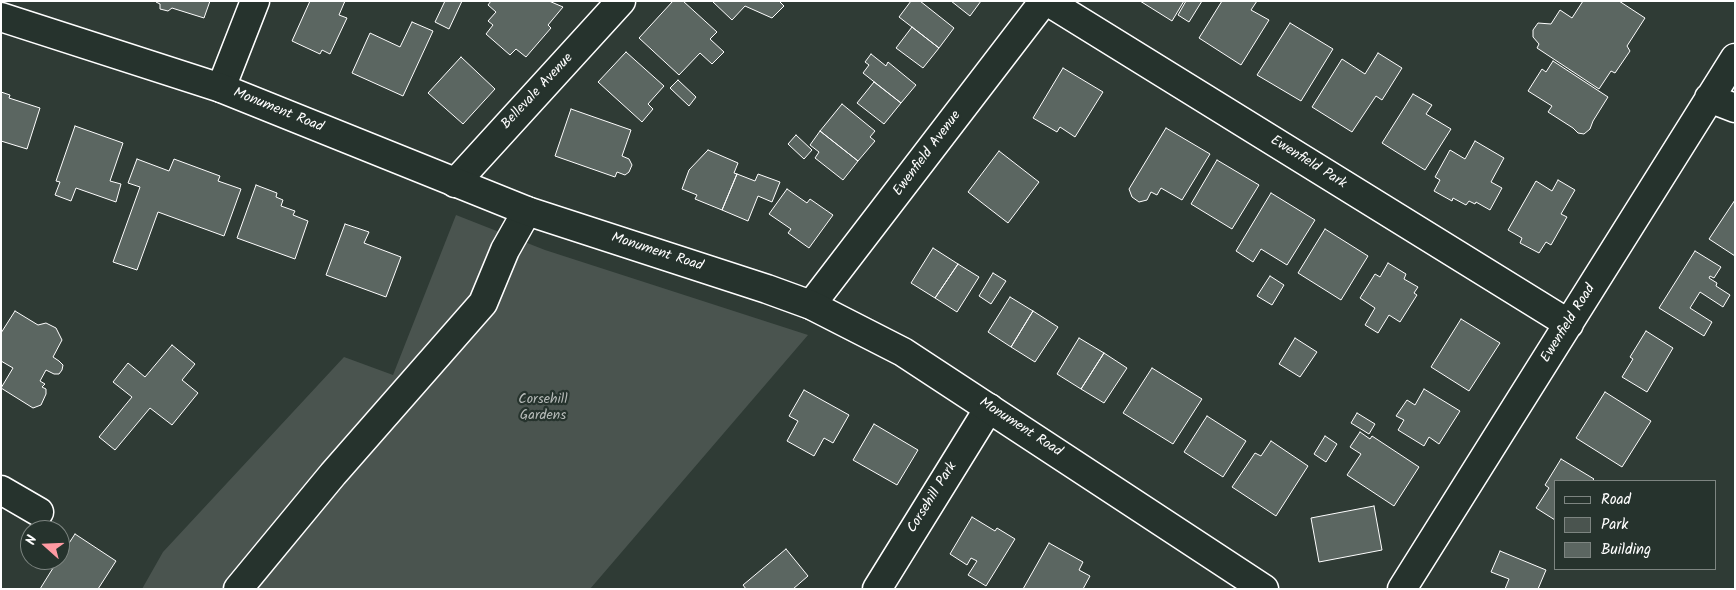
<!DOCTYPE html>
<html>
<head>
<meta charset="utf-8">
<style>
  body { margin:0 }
  #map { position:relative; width:1736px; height:590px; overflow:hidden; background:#2f3b35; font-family:Kalam,sans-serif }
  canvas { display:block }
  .frame { position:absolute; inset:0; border:2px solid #fff; pointer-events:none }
  .legend { position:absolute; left:1554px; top:480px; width:162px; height:90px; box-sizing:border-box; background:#26332d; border:1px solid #7d8581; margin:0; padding:6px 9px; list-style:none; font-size:15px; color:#fff }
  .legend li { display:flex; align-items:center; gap:10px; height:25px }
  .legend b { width:25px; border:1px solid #7d8581 }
  .north { position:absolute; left:20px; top:520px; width:50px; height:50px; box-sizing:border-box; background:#26332d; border:1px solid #7d8581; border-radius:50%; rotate:290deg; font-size:14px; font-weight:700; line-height:20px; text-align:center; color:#fff }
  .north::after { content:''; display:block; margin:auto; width:18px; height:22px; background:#ff9aa2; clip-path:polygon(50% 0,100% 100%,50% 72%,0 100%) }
</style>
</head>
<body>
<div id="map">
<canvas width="1736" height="590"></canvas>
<div class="frame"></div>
<ul class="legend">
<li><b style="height:6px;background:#26332d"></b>Road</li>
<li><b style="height:14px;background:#4a544f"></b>Park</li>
<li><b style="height:14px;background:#5b6661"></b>Building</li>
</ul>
<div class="north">N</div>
</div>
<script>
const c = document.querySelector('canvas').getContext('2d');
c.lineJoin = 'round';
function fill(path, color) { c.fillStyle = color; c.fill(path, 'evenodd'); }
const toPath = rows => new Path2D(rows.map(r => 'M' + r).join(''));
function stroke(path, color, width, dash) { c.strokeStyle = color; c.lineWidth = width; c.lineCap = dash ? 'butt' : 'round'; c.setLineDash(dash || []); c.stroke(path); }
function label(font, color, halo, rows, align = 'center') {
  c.font = font + ' Kalam,sans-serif'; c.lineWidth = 4.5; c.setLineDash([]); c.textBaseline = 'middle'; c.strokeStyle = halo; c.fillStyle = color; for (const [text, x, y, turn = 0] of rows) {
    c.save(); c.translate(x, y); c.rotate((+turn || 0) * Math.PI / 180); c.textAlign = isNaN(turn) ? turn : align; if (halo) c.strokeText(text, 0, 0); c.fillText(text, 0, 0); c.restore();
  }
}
fill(toPath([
  [456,215,545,250,808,335,590,589,142,589,163,552,344,357,393,375]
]), '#4a544f');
const building = toPath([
  [156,1,210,1,204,18,172,8,168,11,160,9,160,4,156,2,156,1],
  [310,1,345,1,339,15,347,18,330,54,322,50,320,54,292,41,310,1],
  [445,1,462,1,449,29,435,22,445,1],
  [491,1,549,1,563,7,548,25,551,28,526,57,516,49,510,55,486,34,493,25,488,21,496,12,488,5,491,1],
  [673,1,683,1,717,32,710,39,724,52,712,64,700,53,679,75,639,38,673,1],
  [712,1,779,1,784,6,772,18,745,6,732,20,712,1],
  [911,1,920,1,954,28,939,48,899,17,911,1],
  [951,1,981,1,970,16,951,1],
  [1140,1,1184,1,1172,21,1140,1],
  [1186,1,1202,1,1189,22,1178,15,1186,1],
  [1222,1,1257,1,1251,10,1269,20,1241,65,1199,38,1222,1],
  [1583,1,1619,1,1645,18,1627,46,1630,51,1615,73,1611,71,1599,89,1537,48,1539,44,1533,37,1533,30,1538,23,1551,24,1560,10,1572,18,1583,1],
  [412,22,433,31,403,96,352,73,370,33,400,47,412,22],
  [1290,23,1333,49,1301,101,1257,75,1290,23],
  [912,27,939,48,923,68,896,48,912,27],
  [626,52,664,86,648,104,653,109,642,122,598,82,626,52],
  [1378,53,1402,68,1382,100,1376,96,1352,132,1312,107,1342,59,1365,74,1378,53],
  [871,54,886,66,888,62,916,85,901,103,863,73,869,65,865,62,871,54],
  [461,57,495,89,463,124,428,93,461,57],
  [1553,61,1608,97,1593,121,1590,129,1584,134,1578,133,1573,128,1548,112,1552,106,1528,91,1542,69,1546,72,1553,61],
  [1063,68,1103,92,1075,137,1060,127,1057,132,1033,118,1063,68],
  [678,80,696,97,689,106,670,88,678,80],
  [874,82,901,103,884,124,857,103,874,82],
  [1,92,10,95,9,98,40,108,27,149,1,141,1,92],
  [1413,94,1432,105,1426,114,1451,129,1425,170,1382,143,1413,94],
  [842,104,875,131,870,137,875,141,858,161,820,131,842,104],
  [571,109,631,130,622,156,629,159,632,165,629,172,625,175,617,172,615,177,555,156,571,109],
  [75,126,123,143,110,181,121,184,116,202,76,188,71,201,55,195,60,182,56,181,75,126],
  [1166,128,1210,154,1182,200,1161,188,1157,195,1151,192,1147,200,1139,202,1132,197,1129,189,1166,128],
  [820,131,858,161,843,180,815,158,819,152,810,145,820,131],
  [796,135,812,150,804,159,788,144,796,135],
  [1475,141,1504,158,1491,182,1502,188,1490,210,1476,202,1475,204,1469,201,1466,205,1453,198,1452,201,1434,191,1440,180,1435,177,1450,150,1465,159,1475,141],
  [708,150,738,163,734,173,737,174,722,210,695,199,697,195,682,189,689,170,708,150],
  [999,151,1039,182,1008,223,968,192,999,151],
  [137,159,169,171,174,159,220,176,218,181,241,189,224,236,158,212,137,270,113,262,140,187,128,183,137,159],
  [1217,160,1259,185,1232,229,1191,204,1217,160],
  [737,174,755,181,758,174,780,182,772,202,758,196,748,221,722,210,737,174],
  [1558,180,1575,190,1561,214,1567,217,1551,245,1546,242,1539,253,1520,243,1522,238,1508,230,1536,181,1552,191,1558,180],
  [256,185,277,193,276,197,283,200,281,206,295,211,293,215,308,221,295,259,237,238,256,185],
  [787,189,807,203,810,199,833,215,809,248,788,233,791,229,769,214,787,189],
  [1271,193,1315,220,1287,265,1261,249,1253,262,1236,251,1271,193],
  [1735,200,1735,256,1709,239,1735,200],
  [345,224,369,232,364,243,401,257,386,297,326,275,345,224],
  [1325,229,1368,256,1341,300,1298,273,1325,229],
  [933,248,958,264,935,298,911,283,933,248],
  [1695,251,1721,267,1714,278,1710,276,1709,278,1717,283,1716,286,1730,295,1723,307,1700,292,1690,308,1712,322,1704,336,1659,308,1695,251],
  [1388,263,1406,274,1404,279,1418,287,1414,293,1417,295,1400,322,1389,315,1378,333,1365,325,1375,308,1360,298,1375,274,1380,277,1388,263],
  [958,264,979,277,957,312,935,298,958,264],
  [993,273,1006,281,991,304,979,296,993,273],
  [1270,276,1284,285,1272,305,1257,296,1270,276],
  [1010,297,1033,311,1011,347,988,332,1010,297],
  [15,311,38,325,46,323,56,328,62,340,53,357,59,361,63,365,62,370,59,374,54,374,46,370,40,381,45,384,42,387,46,389,46,394,41,405,33,408,1,388,13,368,1,361,1,333,15,311],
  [1033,311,1058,327,1035,362,1011,347,1033,311],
  [1461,319,1500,343,1469,391,1431,367,1461,319],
  [1646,331,1673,348,1647,392,1622,377,1633,359,1630,357,1646,331],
  [1079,338,1104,353,1081,389,1057,374,1079,338],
  [1295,338,1317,352,1300,377,1279,364,1295,338],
  [172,345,195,364,182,380,198,393,172,425,150,408,115,450,99,437,132,397,113,382,128,363,145,377,172,345],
  [1104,353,1127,368,1104,403,1081,389,1104,353],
  [1152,368,1202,399,1173,444,1123,413,1152,368],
  [1424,389,1460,411,1439,444,1429,437,1424,446,1398,430,1404,420,1396,416,1407,400,1415,405,1424,389],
  [804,390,849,415,833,443,824,438,814,456,787,441,798,421,789,416,804,390],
  [1605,392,1651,421,1622,467,1576,438,1605,392],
  [1357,413,1375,424,1369,434,1351,423,1357,413],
  [1207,416,1246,441,1223,477,1184,452,1207,416],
  [874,424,918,450,897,485,853,460,874,424],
  [1360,432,1370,439,1372,436,1419,467,1394,506,1347,475,1361,454,1350,447,1360,432],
  [1325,436,1337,444,1326,462,1314,454,1325,436],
  [1271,441,1308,466,1276,516,1232,487,1255,453,1261,456,1271,441],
  [1561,459,1594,479,1592,481,1555,481,1555,520,1536,508,1549,488,1545,485,1561,459],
  [1374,506,1382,550,1319,562,1311,518,1374,506],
  [972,517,995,531,997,528,1015,539,986,586,968,575,977,561,971,558,967,565,950,554,972,517],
  [75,534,116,561,98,589,40,589,58,560,60,560,60,557,75,534],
  [1049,543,1083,562,1079,570,1090,576,1083,589,1023,589,1049,543],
  [786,549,808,576,793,589,746,589,743,585,786,549],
  [1500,551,1546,570,1538,589,1505,589,1509,579,1491,572,1500,551]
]);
fill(building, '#5b6661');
stroke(building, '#fff', 1);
const minor = toPath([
  [1047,1,1569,324],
  [221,88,255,1],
  [1709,98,1735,108],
  [455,183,621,1],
  [811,305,1044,1],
  [1,490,39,512],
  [238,589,333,474,483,303,505,250,527,211],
  [877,589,989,408],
  [1402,589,1735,58]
]);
const major = toPath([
  [1,17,221,88,527,211,767,289,811,305,903,352,1264,589]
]);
stroke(minor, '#fff', 31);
stroke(major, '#fff', 31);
stroke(minor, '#26332d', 28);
stroke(major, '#26332d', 28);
label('14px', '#fff', '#26332d', [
  ["Bellevale Avenue",538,92,-47],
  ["Monument Road",278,111,22],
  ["Ewenfield Avenue",928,154,-53],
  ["Ewenfield Park",1308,163,32],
  ["Monument Road",657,253,18],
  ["Ewenfield Road",1569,324,-58],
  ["Monument Road",1020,428,33],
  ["Corsehill Park",933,498,-58]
]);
label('14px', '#b7bbb9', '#26332d', [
  ["Corsehill",543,401],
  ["Gardens",543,417]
]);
</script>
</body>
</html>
